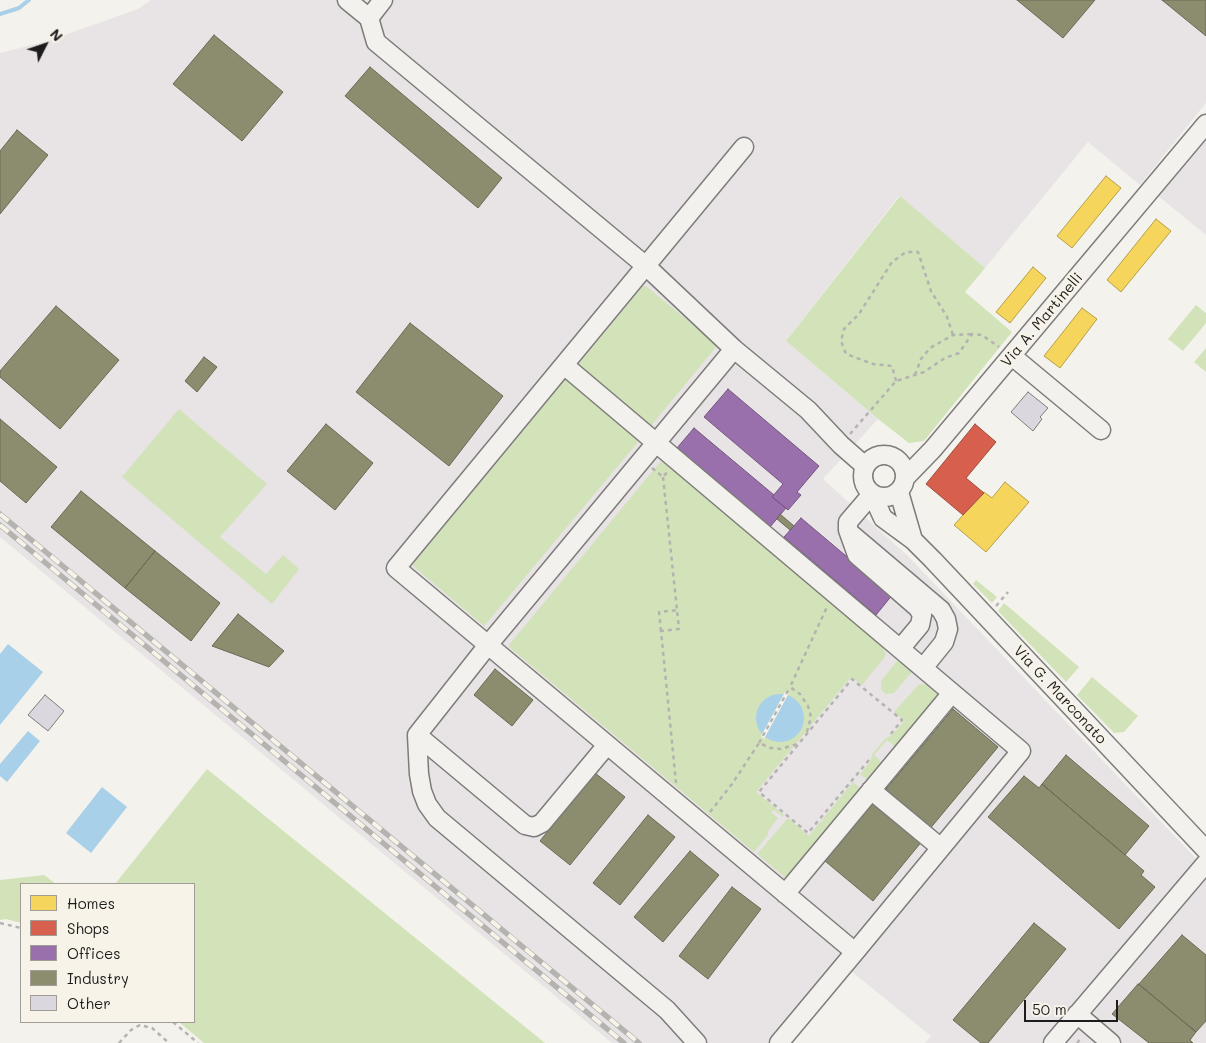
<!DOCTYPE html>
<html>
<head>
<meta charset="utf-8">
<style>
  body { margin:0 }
  #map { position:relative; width:1206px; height:1043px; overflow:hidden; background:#f4f2ec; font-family:Mali,sans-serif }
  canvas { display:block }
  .legend { position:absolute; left:20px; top:883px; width:175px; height:140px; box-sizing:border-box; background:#f7f3e8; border:1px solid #9f9d96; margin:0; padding:6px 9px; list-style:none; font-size:15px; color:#1c1c1c }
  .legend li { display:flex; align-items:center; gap:10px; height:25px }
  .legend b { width:25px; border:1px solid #9f9d96 }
  .north { position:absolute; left:20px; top:20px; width:50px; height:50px; -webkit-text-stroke:4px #f7f3e8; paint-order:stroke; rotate:49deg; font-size:14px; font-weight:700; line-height:20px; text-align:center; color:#1c1c1c }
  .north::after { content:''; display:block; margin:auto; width:18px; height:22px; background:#1c1c1c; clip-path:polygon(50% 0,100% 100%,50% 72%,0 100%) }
  .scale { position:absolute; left:1024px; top:1000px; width:94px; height:22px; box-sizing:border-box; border:2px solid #1c1c1c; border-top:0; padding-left:6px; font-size:15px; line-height:18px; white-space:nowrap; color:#1c1c1c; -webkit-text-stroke:4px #f7f3e8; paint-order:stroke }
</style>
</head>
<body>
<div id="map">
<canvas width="1206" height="1043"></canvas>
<ul class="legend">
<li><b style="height:14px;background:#f6d55c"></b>Homes</li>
<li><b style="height:14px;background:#d6604d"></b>Shops</li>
<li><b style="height:14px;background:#9970ab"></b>Offices</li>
<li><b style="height:14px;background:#8c8c6e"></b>Industry</li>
<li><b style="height:14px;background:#dad7de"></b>Other</li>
</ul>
<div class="north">N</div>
<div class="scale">50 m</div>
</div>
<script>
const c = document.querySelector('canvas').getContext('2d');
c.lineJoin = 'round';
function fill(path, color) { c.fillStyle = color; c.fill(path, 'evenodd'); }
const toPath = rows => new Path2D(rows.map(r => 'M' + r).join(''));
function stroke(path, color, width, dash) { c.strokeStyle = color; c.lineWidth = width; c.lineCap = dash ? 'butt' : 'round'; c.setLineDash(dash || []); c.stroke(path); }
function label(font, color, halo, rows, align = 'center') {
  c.font = font + ' Mali,sans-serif'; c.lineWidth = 5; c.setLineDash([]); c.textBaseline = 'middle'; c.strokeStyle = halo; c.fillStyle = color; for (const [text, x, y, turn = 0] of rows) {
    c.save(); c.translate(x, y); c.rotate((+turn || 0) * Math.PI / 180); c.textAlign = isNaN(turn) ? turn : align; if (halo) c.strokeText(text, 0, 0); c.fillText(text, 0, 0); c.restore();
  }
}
fill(toPath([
  [151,0,1206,0,1206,103,1140,185,1088,142,985,268,899,196,786,341,878,419,823,479,908,556,1206,869,1206,1043,925,1043,931,1036,851,971,790,1043,612,1043,0,537,0,53,48,41,138,9],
  [1206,136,1206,235,1157,195]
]), '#e8e4e5');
fill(toPath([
  [900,196,985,268,965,292,1012,332,924,441,909,443,878,419,786,341],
  [643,286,646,286,716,344,716,347,650,427,578,365],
  [1196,305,1206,313,1206,323,1183,351,1168,339],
  [1206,348,1206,372,1194,362],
  [565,380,567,380,637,439,638,442,485,625,484,626,413,566,413,564],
  [179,409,267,484,220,537,266,574,283,555,299,569,272,604,122,477],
  [663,461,882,646,886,654,884,658,862,685,851,677,756,792,784,815,783,817,774,810,771,812,778,818,768,831,768,835,754,852,509,647,509,645,660,462],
  [976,580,997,597,992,603,973,584],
  [1004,603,1079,667,1066,682,998,611],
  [902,659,912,669,912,672,894,693,886,694,881,690,881,681,896,662],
  [1092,677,1138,716,1124,732,1114,733,1077,695],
  [919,684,928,685,939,696,896,747,887,740,874,755,883,763,868,780,860,774,870,762,873,753,885,739,892,735,904,721,894,712],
  [207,769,545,1043,204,1043,179,1022,194,1022,194,884,115,884],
  [853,782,861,789,787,879,757,854,788,818,809,836],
  [44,875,56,884,21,884,21,923,6,919,0,920,0,880]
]), '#d2e3b9');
fill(toPath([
  [8,644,43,672,0,725,0,654],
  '756 718a24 24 0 1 1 48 0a24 24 0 1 1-48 0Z',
  [28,731,40,741,7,782,0,776,0,764],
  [102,787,127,807,91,853,66,833]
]), '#a9d0e9');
fill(toPath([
  [785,692,789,693,764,739,761,736]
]), '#f4f2ec');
const homes = toPath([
  [1106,176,1121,188,1072,248,1057,236,1106,176],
  [1156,219,1171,231,1121,292,1107,280,1156,219],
  [1033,267,1046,278,1010,323,996,312,1033,267],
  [1082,308,1097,319,1060,368,1044,356,1082,308],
  [1005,482,1029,502,986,552,954,525,984,492,992,498,1005,482]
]);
fill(homes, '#f6d55c');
stroke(homes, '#b59e49', 1);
const shops = toPath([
  [975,424,996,442,966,478,984,493,963,515,926,484,975,424]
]);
fill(shops, '#d6604d');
stroke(shops, '#9e4c3e', 1);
const offices = toPath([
  [728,389,819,466,797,492,801,495,788,510,772,497,783,484,704,417,728,389],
  [694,428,774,495,772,497,786,508,770,527,677,448,694,428],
  [801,518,884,588,893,594,876,615,784,537,801,518]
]);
fill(offices, '#9970ab');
stroke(offices, '#745780', 1);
const industry = toPath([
  [1017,0,1095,0,1063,38,1017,0],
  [1162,0,1206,0,1206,36,1162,0],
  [214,35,283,92,242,141,173,84,214,35],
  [370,67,502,178,478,208,345,96,370,67],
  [17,130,48,155,0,214,0,151,17,130],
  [56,306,119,360,60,429,0,377,0,371,56,306],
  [410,323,503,396,449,466,356,392,410,323],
  [204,357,217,367,197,392,185,381,204,357],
  [0,419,57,467,26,503,0,481,0,419],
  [326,424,373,463,335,510,287,471,326,424],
  [81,491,155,551,125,588,51,527,81,491],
  [780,514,794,526,790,530,777,519,780,514],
  [155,551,220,603,191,641,125,588,155,551],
  [238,614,284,651,269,667,212,646,238,614],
  [495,669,533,700,512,726,474,695,495,669],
  [953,709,998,747,928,831,882,794,953,709],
  [1066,755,1149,826,1125,855,1042,784,1066,755],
  [595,773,625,797,570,865,540,841,595,773],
  [1024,776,1039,788,1042,784,1144,871,1141,875,1155,887,1119,929,988,817,1024,776],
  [876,800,923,840,873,901,825,861,876,800],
  [648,815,675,837,620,905,593,883,648,815],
  [690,851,719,875,663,942,634,917,690,851],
  [732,887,761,909,708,979,679,956,732,887],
  [1034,923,1066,949,988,1043,981,1043,953,1020,1034,923],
  [1182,935,1206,955,1206,1021,1196,1032,1139,984,1182,935],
  [1138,984,1196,1032,1190,1040,1193,1043,1149,1043,1112,1014,1138,984]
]);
fill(industry, '#8c8c6e');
stroke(industry, '#6a6a55', 1);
stroke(toPath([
  [0,14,19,8,29,0]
]), '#a9d0e9', 4);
const building = toPath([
  [1028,392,1048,408,1040,417,1042,419,1033,431,1011,412,1028,392],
  [45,695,64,711,48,731,28,715,45,695]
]);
fill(building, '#dad7de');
stroke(building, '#7d7c7a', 1);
const minor = toPath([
  [347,0,369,18],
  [383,0,369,18,376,42,646,266,734,349],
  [744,147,396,568,855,952,779,1043],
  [1012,356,1101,430],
  [564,365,1021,751,855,952],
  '863 476a21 21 0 1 1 42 0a21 21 0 1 1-42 0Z',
  [905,478,933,449,1206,124],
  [899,492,913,540],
  [850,533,941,610,946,619,948,629,944,642,923,668],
  [900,649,920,625,922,615,918,608,857,555,848,530,848,522,872,494,883,518,913,540,933,560,1206,850],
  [417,735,525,825,534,827,542,823,607,745],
  [871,790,941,848],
  [785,894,952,693],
  [1077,1014,1111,1043],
  [697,1043,667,1010,437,818,427,804,422,791,419,774,417,735,488,645,734,349,808,410,841,445,865,466],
  [1053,1043,1206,863]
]);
stroke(minor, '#7d7c7a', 21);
stroke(toPath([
  [915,375,921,359,930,348,953,335,972,334],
  [896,381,892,366,873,364,846,354,841,341,844,329,859,314,892,262,906,252,918,252,931,291,947,317,953,335],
  [850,434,896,381,924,372,945,358,959,353,972,334,982,335,999,347],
  [652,468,663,477,668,471],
  [663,477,679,629,661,631,676,783],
  [996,606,1008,592],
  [661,631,659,612,678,610],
  [807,732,811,717,808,706,800,694,790,687,827,607],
  [759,743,790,687],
  [869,760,808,833,759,792,852,679,902,720,890,735],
  [710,812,732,784,759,743,771,748,781,749,797,744],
  [0,923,21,928],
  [173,1022,198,1043],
  [119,1043,131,1030,140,1025,152,1028,169,1043],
  [1077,1043,1082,1037]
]), '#b4b3b0', 2.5, [4, 4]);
stroke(minor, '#f2f1ed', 18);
const rail = toPath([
  [0,514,639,1043],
  [0,525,624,1043]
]);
stroke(rail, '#b4b3b0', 5.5);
stroke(rail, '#f7f3e8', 4, [11]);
label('15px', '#1c1c1c', '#f7f3e8', [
  ["Via A. Martinelli",1042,320,-50],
  ["Via G. Marconato",1060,695,47]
]);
</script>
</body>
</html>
